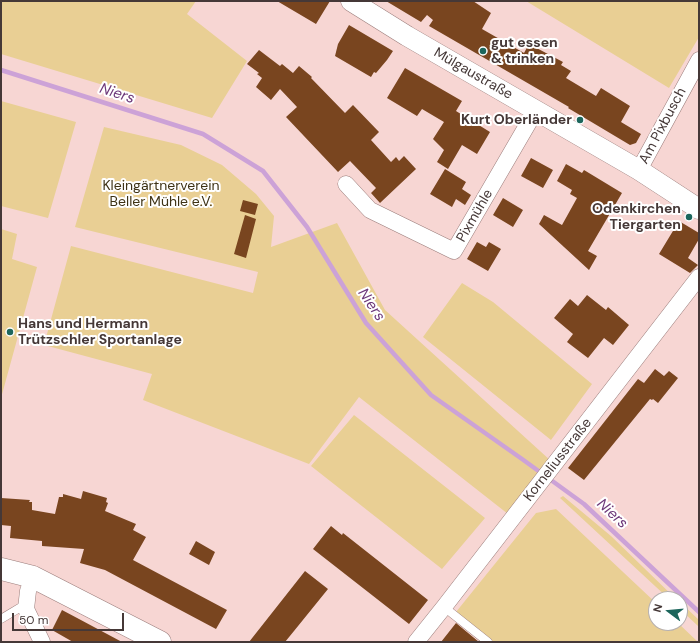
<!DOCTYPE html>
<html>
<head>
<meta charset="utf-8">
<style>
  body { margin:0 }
  #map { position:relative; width:700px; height:643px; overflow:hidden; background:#f7d6d3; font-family:"DM Sans",sans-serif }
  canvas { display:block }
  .frame { position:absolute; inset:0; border:2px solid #453837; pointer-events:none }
  .north { position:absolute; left:648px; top:591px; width:40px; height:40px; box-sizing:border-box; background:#fff; border:1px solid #b5afaf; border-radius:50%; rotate:286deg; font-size:11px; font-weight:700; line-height:16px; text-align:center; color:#453837 }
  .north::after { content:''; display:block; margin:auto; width:14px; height:18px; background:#1c665c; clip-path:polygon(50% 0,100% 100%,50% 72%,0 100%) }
  .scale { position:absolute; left:12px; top:613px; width:112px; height:18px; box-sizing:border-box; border:2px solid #453837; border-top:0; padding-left:5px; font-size:12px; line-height:14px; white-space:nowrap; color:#453837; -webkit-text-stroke:3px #fff; paint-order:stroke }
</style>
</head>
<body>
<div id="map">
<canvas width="700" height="643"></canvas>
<div class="frame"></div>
<div class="north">N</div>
<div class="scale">50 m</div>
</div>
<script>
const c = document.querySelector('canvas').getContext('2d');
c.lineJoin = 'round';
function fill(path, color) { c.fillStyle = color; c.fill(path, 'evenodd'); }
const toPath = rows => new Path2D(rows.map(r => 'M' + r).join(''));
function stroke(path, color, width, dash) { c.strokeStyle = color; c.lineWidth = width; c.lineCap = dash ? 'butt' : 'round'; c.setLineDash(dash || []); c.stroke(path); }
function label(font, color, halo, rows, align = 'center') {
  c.font = font + ' "DM Sans",sans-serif'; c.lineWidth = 4; c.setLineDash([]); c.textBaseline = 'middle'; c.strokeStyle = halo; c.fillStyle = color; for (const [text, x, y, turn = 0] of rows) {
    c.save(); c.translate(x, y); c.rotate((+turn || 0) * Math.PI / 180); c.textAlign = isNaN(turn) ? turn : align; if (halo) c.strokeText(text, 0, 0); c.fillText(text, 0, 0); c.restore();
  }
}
fill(toPath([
  [1,1,138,1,141,2,142,1,196,1,187,14,247,61,212,118,1,54],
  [526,1,699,1,699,37,669,88],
  [1,101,76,122,48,218,1,206],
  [104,127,181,145,222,165,256,194,274,216,271,247,337,223,385,310,551,461,508,514,359,397,309,464,143,400,152,374,44,345,71,246,253,293,258,272,75,227],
  [1,229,17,234,12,259,37,267,1,398],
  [462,283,493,302,592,384,551,440,423,337],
  [354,415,485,518,442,569,311,466],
  [563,496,611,536,676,599,669,599,560,498],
  [556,509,656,603,656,623,678,623,698,642,494,642,456,612,536,513],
  [680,602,699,620,699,627,680,609]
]), '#e9cf94');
stroke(toPath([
  [1,70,203,134,263,171,307,227,366,323,431,395,522,459,584,504,699,612]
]), '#cca2d7', 4.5);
fill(toPath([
  [277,1,330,1,316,24],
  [386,1,473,1,491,13,482,29,524,53,529,44,563,62,561,65,571,71,566,78,596,96,601,88,630,106,621,122,641,134,636,143,630,145,568,108,569,107,429,26,433,20,427,15,421,22],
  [349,25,393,51,387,60,376,73,374,72,371,77,335,56,338,44],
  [259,50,280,66,282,64,293,73,299,66,312,77,311,78,345,113,353,105,379,132,371,140,391,162,396,157,399,161,404,156,416,169,380,203,371,193,376,188,350,161,338,172,286,117,297,107,280,89,271,100,256,87,262,78,257,74,259,73,247,64],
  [405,68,462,101,456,111,490,132,477,154,462,145,448,169,437,162,444,150,433,139,444,122,422,109,417,116,387,98],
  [531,158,553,170,543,188,521,176],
  [566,164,582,173,584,170,622,193,588,251,597,256,589,270,539,224,544,215,562,225,577,198,570,194,572,190,557,181],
  [445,169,466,182,462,189,471,195,465,205,456,199,452,207,430,194],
  [503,198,523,210,513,227,493,215],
  [243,200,258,204,255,215,240,211],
  [245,215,256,219,246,258,234,254],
  [679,221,699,233,699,239,688,258,698,265,690,273,659,254],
  [477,242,486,247,489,242,501,249,488,271,467,259],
  [587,295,606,310,608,307,629,325,613,345,604,338,588,358,567,342,573,334,554,318,570,299,578,306],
  [655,369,664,376,669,371,678,378,658,403,653,399,652,400,650,399,584,480,568,468,638,379,644,383],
  [83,491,107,498,106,502,108,503,105,511,136,524,133,530,146,537,133,560,227,610,216,629,105,570,80,563,84,549,42,546,42,541,10,538,11,526,1,525,1,498,30,500,29,502,32,502,32,510,55,514,59,497,63,497,63,494,81,499],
  [331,526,342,535,343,533,428,600,409,624,313,549],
  [196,541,215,552,209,565,189,554],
  [305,571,328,589,294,631,285,642,249,642],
  [62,610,79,619,122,642,73,642,52,630],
  [456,623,479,642,441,642]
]), '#79451f');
const service = toPath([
  [444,607,488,642],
  [1,619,26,604]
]);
const minor = toPath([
  [639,170,699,60],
  [346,184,370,210,454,251,536,110],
  [33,577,28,591,26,609,42,642],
  [416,642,444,607,699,277]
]);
const tertiary = toPath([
  [351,1,407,36,639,170,699,209]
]);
const primary = toPath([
  [1,569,33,577,160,642]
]);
stroke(service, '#9a7c7a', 9);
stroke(minor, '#9a7c7a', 17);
stroke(tertiary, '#9a7c7a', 21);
stroke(primary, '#9a7c7a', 23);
stroke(service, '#fff', 8);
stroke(minor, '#fff', 16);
stroke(tertiary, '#fff', 20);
stroke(primary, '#fff', 22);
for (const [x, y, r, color] of [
  [483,51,4,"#1c665c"],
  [580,120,4,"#1c665c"],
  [689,217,4,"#1c665c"],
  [10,332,4,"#1c665c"]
]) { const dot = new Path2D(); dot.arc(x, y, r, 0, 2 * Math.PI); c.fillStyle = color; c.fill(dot); stroke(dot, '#fff', 1.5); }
label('bold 14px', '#453837', '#fff', [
  ["gut essen",491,43],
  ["& trinken",491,59],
  ["Kurt Oberländer",572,120,"right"],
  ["Odenkirchen",681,209,"right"],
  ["Tiergarten",681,225,"right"],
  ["Hans und Hermann",18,324],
  ["Trützschler Sportanlage",18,340]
], 'left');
label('14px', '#453837', '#fff', [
  ["Mülgaustraße",473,74,30],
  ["Am Pixbusch",663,126,-62],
  ["Pixmühle",475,216,-60],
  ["Korneliusstraße",558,460,-52]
]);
label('14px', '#3e3215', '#fff', [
  ["Kleingärtnerverein",161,186],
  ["Beller Mühle e.V.",161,202]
]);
label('italic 15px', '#6e3a7b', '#fff', [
  ["Niers",117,94,18],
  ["Niers",371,305,56],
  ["Niers",612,514,43]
]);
</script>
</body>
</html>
